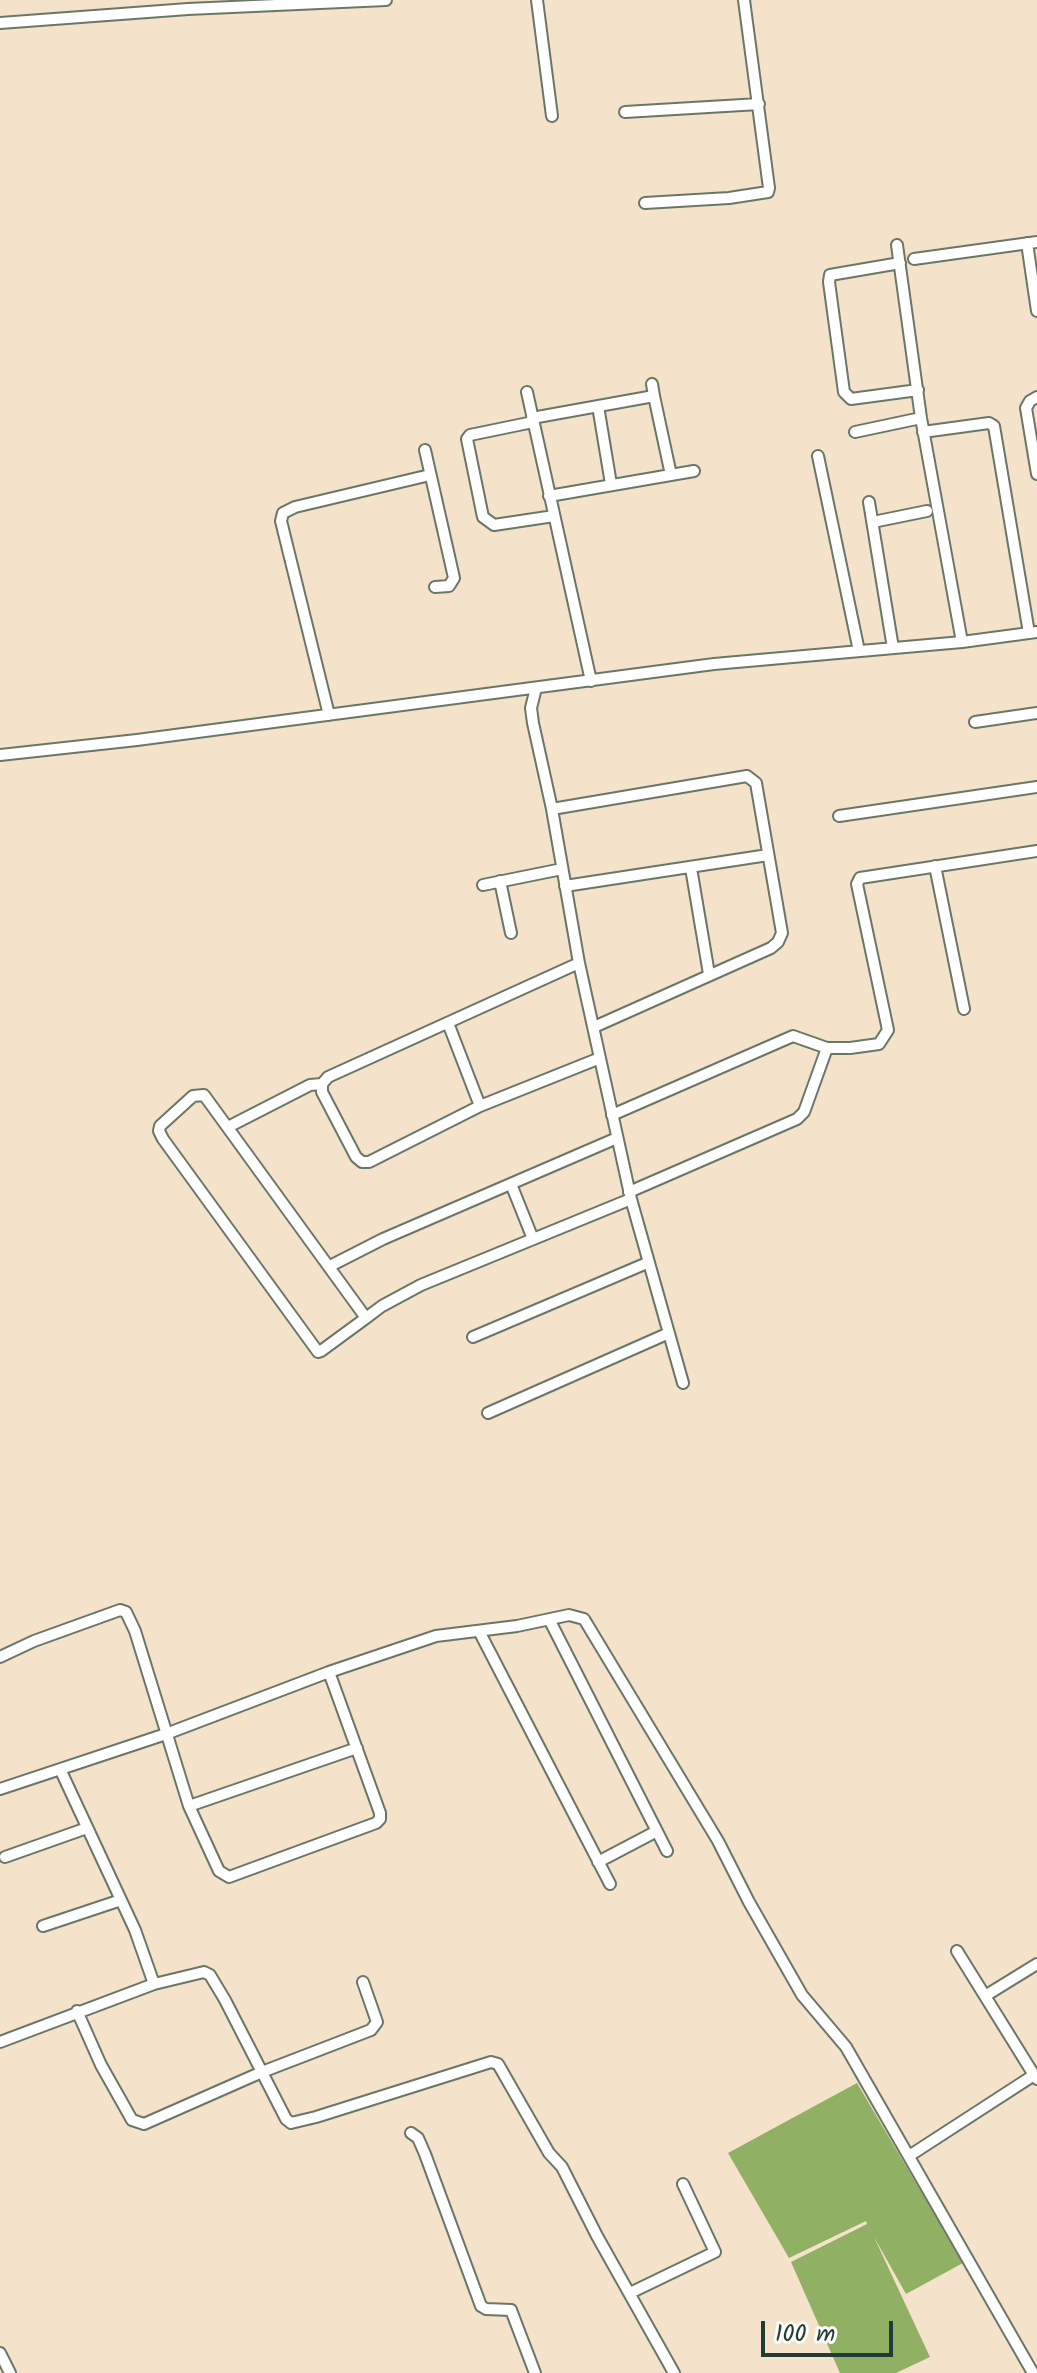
<!DOCTYPE html>
<html>
<head>
<meta charset="utf-8">
<style>
  body { margin:0 }
  #map { position:relative; width:1037px; height:2373px; overflow:hidden; background:#f5e2ca; font-family:Kalam,sans-serif }
  canvas { display:block }
  .scale { position:absolute; left:761px; top:2321px; width:132px; height:36px; box-sizing:border-box; border:4px solid #1f3d34; border-top:0; padding-left:10px; font-size:24px; line-height:28px; white-space:nowrap; color:#1f3d34; -webkit-text-stroke:6px #fdfcf7; paint-order:stroke }
</style>
</head>
<body>
<div id="map">
<canvas width="1037" height="2373"></canvas>
<div class="scale">100 m</div>
</div>
<script>
const c = document.querySelector('canvas').getContext('2d');
c.lineJoin = 'round';
function fill(path, color) { c.fillStyle = color; c.fill(path, 'evenodd'); }
const toPath = rows => new Path2D(rows.map(r => 'M' + r).join(''));
function stroke(path, color, width, dash) { c.strokeStyle = color; c.lineWidth = width; c.lineCap = dash ? 'butt' : 'round'; c.setLineDash(dash || []); c.stroke(path); }
fill(toPath([
  [857,2083,963,2263,906,2294,874,2237,930,2357,896,2373,840,2373,791,2262,867,2224,866,2221,789,2258,728,2153]
]), '#90b063');
const minor = toPath([
  [537,0,552,116],
  [0,23,188,9,386,0],
  [625,112,759,104],
  [645,203,729,198,768,192,769,188,744,0],
  [1027,243,1037,311],
  [897,245,921,418,962,642],
  [914,259,1037,242],
  [900,263,830,275,829,282,844,392,851,399,918,390],
  [527,392,591,681],
  [654,396,671,475],
  [1037,397,1030,401,1026,408,1037,474],
  [598,406,611,484],
  [532,418,654,396,652,384],
  [533,422,470,435,467,439,483,517,494,525,554,516],
  [855,432,921,418],
  [923,432,989,423,994,426,1029,633],
  [425,450,454,578,449,586,435,587],
  [818,456,859,651],
  [549,496,694,471],
  [869,502,893,648],
  [873,522,927,511],
  [536,688,531,708,533,723,552,809,579,963,631,1199,683,1383],
  [329,715,281,521,283,513,295,507,430,475],
  [975,722,1037,713],
  [0,755,137,740,714,664,962,642,1037,632],
  [552,809,747,776,756,783,782,933,778,942,771,948,594,1027],
  [839,816,1037,787],
  [935,866,964,1009],
  [691,868,709,974],
  [500,881,511,933],
  [483,885,562,869],
  [565,886,768,855],
  [579,963,328,1077,322,1084,322,1092,356,1157,362,1162,369,1162,480,1106,600,1058],
  [448,1023,480,1106],
  [612,1115,793,1036,827,1048,850,1048,879,1044,888,1030,857,884,860,878,1037,851],
  [228,1127,310,1085,322,1084],
  [511,1184,533,1239],
  [629,1192,797,1119,804,1112,827,1048],
  [330,1266,383,1239,617,1138],
  [366,1318,204,1095,193,1096,160,1126,159,1131,163,1139,318,1352,321,1351,366,1318,382,1306,421,1285,631,1199],
  [473,1337,647,1263],
  [488,1413,669,1333],
  [550,1621,667,1851],
  [479,1631,610,1884],
  [0,1657,34,1641,120,1610,126,1612,135,1631,189,1806,219,1871,229,1877,376,1823,380,1819,380,1813,329,1672],
  [60,1769,135,1930,154,1984],
  [0,1789,166,1734,329,1672,436,1636,517,1626,569,1615,584,1619,718,1841,749,1902,802,1995,846,2047,1033,2373],
  [189,1806,357,1748],
  [5,1857,87,1828],
  [598,1862,657,1831],
  [43,1926,121,1900],
  [957,1951,1034,2075],
  [985,1996,1037,1964],
  [77,2011,101,2065,132,2120,144,2124,262,2072,371,2030,377,2022,363,1982],
  [0,2042,154,1984,204,1972,210,1975,225,2000,286,2119,291,2123,316,2117,491,2062,498,2064,549,2153,562,2167,597,2236,674,2373],
  [411,2133,418,2138,425,2154,481,2306,486,2309,511,2310,535,2373],
  [909,2156,1034,2075,1037,2079],
  [630,2293,715,2252,683,2184],
  [0,2353,10,2373]
]);
stroke(minor, '#6a7768', 14);
stroke(minor, '#fff', 10);
</script>
</body>
</html>
